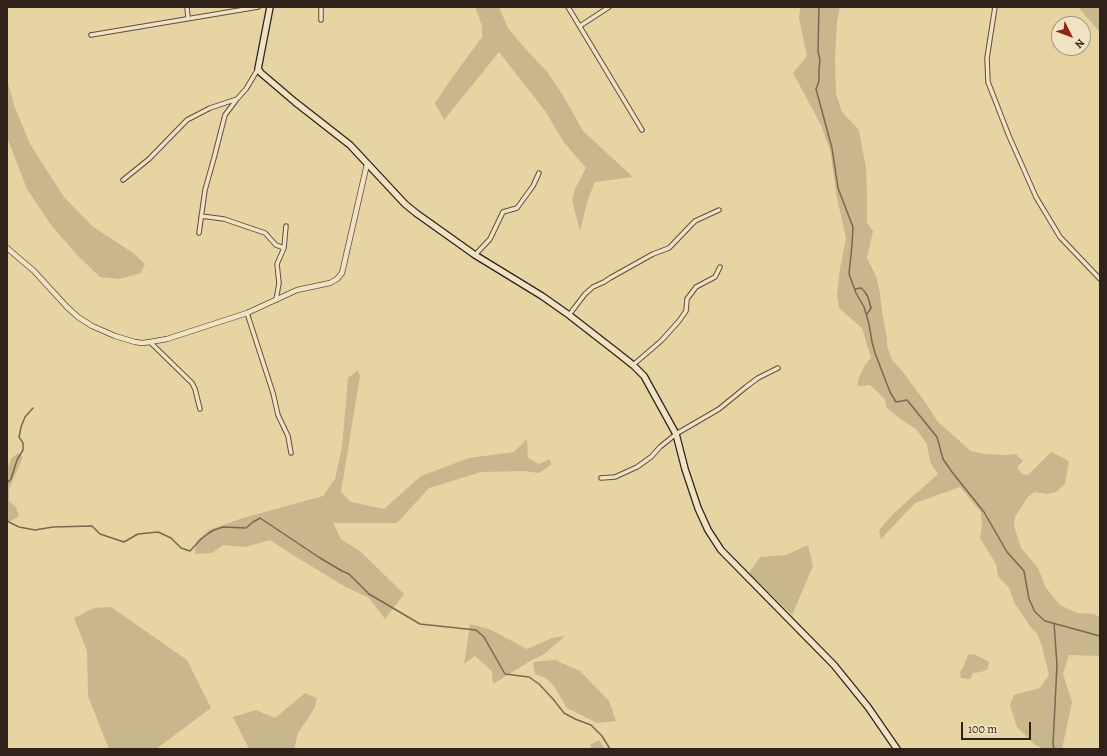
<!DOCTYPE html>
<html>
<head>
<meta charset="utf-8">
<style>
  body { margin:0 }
  #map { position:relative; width:1107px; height:756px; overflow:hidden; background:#e7d4a3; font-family:Alegreya,serif }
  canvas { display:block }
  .frame { position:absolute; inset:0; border:8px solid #31211b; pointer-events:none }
  .north { position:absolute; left:1051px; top:16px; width:40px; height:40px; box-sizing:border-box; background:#efe3c3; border:1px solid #a39580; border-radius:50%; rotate:132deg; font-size:11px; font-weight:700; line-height:16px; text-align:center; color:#31211b }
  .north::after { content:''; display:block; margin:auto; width:14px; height:18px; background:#8f2418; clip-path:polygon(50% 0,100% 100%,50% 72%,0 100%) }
  .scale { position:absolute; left:961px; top:722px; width:70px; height:18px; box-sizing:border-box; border:2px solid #31211b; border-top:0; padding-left:5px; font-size:12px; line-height:14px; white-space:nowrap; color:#31211b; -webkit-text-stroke:3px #efe3c3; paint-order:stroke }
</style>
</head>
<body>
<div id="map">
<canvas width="1107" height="756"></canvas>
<div class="frame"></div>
<div class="north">N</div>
<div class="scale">100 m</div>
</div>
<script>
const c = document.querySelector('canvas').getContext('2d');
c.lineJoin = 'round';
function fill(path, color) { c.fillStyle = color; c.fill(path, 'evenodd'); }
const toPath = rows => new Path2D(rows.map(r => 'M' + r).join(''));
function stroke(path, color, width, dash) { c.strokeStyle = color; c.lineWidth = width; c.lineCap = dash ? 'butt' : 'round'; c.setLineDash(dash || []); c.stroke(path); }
fill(toPath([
  [475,7,499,7,508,28,522,45,548,73,564,97,583,131,633,177,595,182,588,199,580,231,572,200,575,189,586,168,563,141,546,112,499,52,444,120,435,103,449,82,482,37,482,26],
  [800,7,840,7,837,22,835,58,836,94,842,112,859,130,866,168,867,196,867,223,873,231,867,258,876,276,880,293,882,312,887,339,887,346,892,360,903,372,925,402,938,422,971,451,985,454,1005,455,1016,454,1023,461,1017,467,1022,474,1028,475,1051,452,1069,461,1065,484,1056,492,1048,494,1034,492,1027,498,1015,517,1014,526,1021,548,1038,568,1046,588,1060,605,1077,613,1094,614,1100,618,1100,656,1069,655,1063,674,1072,702,1062,749,1043,749,1034,744,1017,727,1010,705,1014,695,1040,688,1049,675,1043,650,1038,635,1030,626,1014,602,1009,588,998,576,996,564,980,538,982,525,981,512,960,487,915,503,881,539,879,530,894,513,938,474,930,462,927,444,916,429,899,418,886,407,885,399,870,385,858,386,858,380,865,365,871,358,862,328,839,308,837,296,840,268,846,238,837,198,830,150,821,125,793,73,807,56,799,18],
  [1078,7,1100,7,1100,32,1082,12],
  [7,79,14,105,30,144,64,197,92,226,133,253,145,264,141,273,119,279,100,277,78,256,51,225,27,189,7,137],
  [358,370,360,376,341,492,351,502,384,509,421,476,469,458,514,452,527,439,528,458,539,464,550,459,551,465,539,473,524,471,481,472,429,488,397,523,333,523,341,539,361,552,404,594,385,619,369,598,344,586,293,555,270,540,245,547,223,545,212,553,195,554,196,542,209,530,243,518,323,496,335,479,342,447,348,378],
  [18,453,23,457,9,489,9,501,16,507,19,516,7,523,7,469,12,458],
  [808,545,813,566,792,615,749,573,760,557,786,555],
  [111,607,187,660,211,708,156,749,109,749,88,696,87,651,74,618,94,608],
  [470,624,489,629,527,649,552,638,565,636,543,655,532,660,493,684,492,671,475,656,464,664],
  [974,654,989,662,988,669,981,672,973,673,970,679,961,678,960,672,963,668,968,655],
  [555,660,580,671,609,701,616,721,597,723,567,708,554,686,546,678,535,674,533,662],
  [305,693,317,698,314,709,298,733,294,749,249,749,233,717,256,710,275,718],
  [599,740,605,749,592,749,590,745]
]), '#c8b68c');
stroke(toPath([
  [819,7,818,51,820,60,819,69,819,81,816,89,832,148,838,188,853,227,852,245,849,274,856,293,864,307,869,324,872,342,875,353,890,392,896,402,907,400,937,437,943,459,952,472,984,512,1007,552,1024,571,1029,599,1035,612,1045,621,1100,636],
  [855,289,861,288,865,292,868,297,871,308,867,314],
  [7,483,11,479,17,460,23,450,23,443,19,437,21,427,25,417,33,408],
  [7,521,19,527,35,530,53,527,92,526,100,534,124,542,138,534,158,532,171,538,181,548,190,551,201,539,209,533,214,530,223,527,246,528,253,522,260,518,320,558,342,571,349,574,369,594,420,624,476,630,484,637,505,674,529,677,539,684,553,699,564,713,575,719,591,725,602,736,610,749],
  [1054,623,1057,665,1053,744,1054,749]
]), '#796851', 1.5);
const minor = toPath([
  [187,7,188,18],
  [321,7,321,20],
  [568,7,642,130],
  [995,7,987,58,988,82,1009,136,1036,197,1060,237,1100,279],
  [580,26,609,7],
  [91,35,258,7],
  [123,180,149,159,187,120,210,108,237,99,246,89,258,69],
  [201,216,224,219,265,233,276,245,284,248],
  [199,233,205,190,214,158,225,115,237,99],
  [475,255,490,239,503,212,517,208,533,186,539,173],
  [276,300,279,283,277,264,284,248,286,226],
  [247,313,273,393,278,415,288,436,291,453],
  [569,315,585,294,593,287,604,282,610,278,653,254,669,248,695,221,719,210],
  [150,342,192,383,195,389,200,409],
  [633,365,661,341,679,321,686,311,687,299,696,287,715,277,720,267],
  [601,478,615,477,637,467,651,457,660,447,676,434,719,409,746,387,758,378,778,368]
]);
const tertiary = toPath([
  [7,248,34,271,67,307,78,317,92,326,115,336,135,342,142,343,150,342,167,339,247,313,297,290,330,283,337,279,342,273,367,164]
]);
const secondary = toPath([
  [270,7,258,69,261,73,295,102,350,145,405,204,416,213,475,255,542,296,569,315,614,350,633,365,644,376,676,434,685,469,698,508,708,530,721,550,834,665,868,707,897,749]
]);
stroke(minor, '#5e4e3d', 5.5);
stroke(tertiary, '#5e4e3d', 6);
stroke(secondary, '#31211b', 8);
stroke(minor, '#efe3c3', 3.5);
stroke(tertiary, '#efe3c3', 4.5);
stroke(secondary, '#efe3c3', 5.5);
</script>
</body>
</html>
